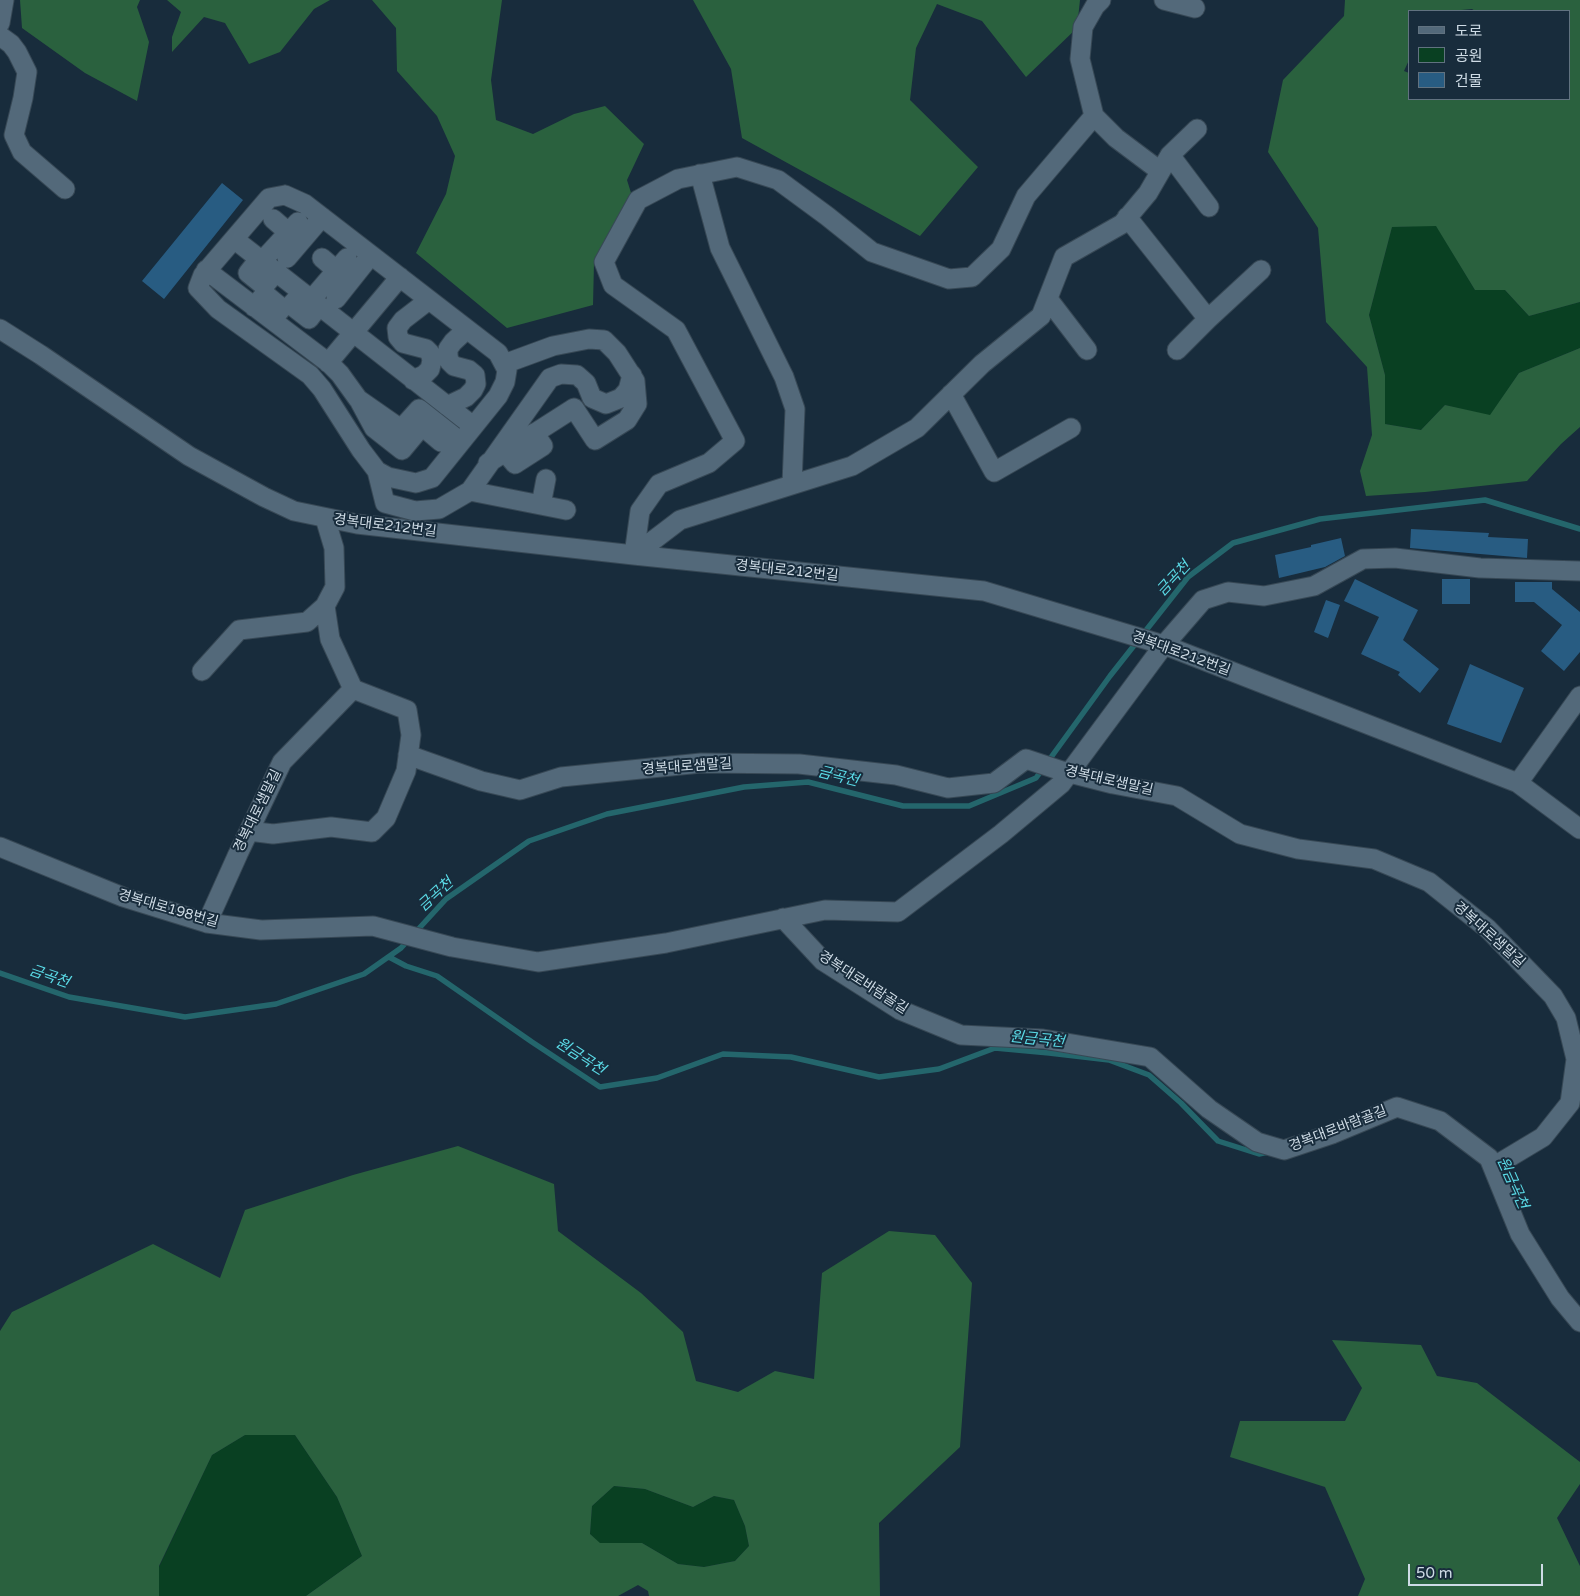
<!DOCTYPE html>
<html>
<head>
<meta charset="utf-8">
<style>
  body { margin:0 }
  #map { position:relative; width:1580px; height:1596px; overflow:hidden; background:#182c3c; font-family:"Varela Round","Noto Sans KR",sans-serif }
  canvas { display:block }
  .legend { position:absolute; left:1408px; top:10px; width:162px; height:90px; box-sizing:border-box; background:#182c3c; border:1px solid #617280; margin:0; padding:6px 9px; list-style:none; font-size:15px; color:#cedbe5 }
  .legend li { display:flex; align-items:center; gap:10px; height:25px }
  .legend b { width:25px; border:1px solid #617280 }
  .scale { position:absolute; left:1408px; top:1564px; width:135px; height:22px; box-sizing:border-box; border:2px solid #cedbe5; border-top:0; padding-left:6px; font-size:15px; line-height:18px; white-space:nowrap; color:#cedbe5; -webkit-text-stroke:4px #182c3c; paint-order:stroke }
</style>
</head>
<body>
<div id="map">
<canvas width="1580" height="1596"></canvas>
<ul class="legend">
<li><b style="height:6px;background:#53697a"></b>도로</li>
<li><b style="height:14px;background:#094022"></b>공원</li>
<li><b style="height:14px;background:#285c82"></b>건물</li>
</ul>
<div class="scale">50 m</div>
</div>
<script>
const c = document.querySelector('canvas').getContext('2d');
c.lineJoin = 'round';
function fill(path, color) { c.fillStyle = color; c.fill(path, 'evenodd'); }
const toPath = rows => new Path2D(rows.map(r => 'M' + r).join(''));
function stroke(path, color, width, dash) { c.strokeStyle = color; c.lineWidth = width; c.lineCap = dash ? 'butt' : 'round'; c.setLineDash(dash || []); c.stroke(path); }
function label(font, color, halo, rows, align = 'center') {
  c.font = font + ' "Varela Round","Noto Sans KR",sans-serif'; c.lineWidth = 4; c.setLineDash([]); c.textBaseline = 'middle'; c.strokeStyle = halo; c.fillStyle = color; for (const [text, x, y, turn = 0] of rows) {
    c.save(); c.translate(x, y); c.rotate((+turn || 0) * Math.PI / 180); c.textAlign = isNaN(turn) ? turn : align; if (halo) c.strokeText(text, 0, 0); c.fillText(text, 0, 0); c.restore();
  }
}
fill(toPath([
  [1436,225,1475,290,1505,290,1529,316,1580,302,1580,348,1519,373,1490,416,1445,405,1421,430,1385,424,1385,375,1369,315,1392,227],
  [245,1435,295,1435,337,1497,362,1556,306,1596,159,1596,159,1567,212,1455],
  [614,1486,645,1489,693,1507,714,1496,734,1500,745,1526,749,1546,735,1561,704,1567,678,1564,642,1543,599,1543,590,1534,592,1506]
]), '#094022');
fill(toPath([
  [20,0,140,0,137,7,149,42,137,101,85,73,22,28],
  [167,0,330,0,314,9,280,52,249,64,225,23,204,17,172,52,172,37,181,12],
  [372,0,502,0,491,80,496,120,533,134,574,114,605,106,644,144,627,180,632,196,594,263,593,305,507,328,416,253,446,194,455,156,437,116,397,71,396,28],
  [693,0,1080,0,1077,28,1026,77,982,21,937,4,916,48,910,100,978,167,920,236,742,138,731,69],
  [1345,0,1580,0,1580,302,1529,316,1505,290,1475,290,1436,226,1392,227,1369,315,1385,375,1385,424,1421,430,1445,405,1490,415,1519,373,1580,348,1580,427,1561,444,1527,481,1425,492,1366,496,1360,471,1372,435,1367,367,1326,322,1318,228,1268,152,1283,80,1344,16],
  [1472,9,1475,11,1569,11,1569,99,1409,99,1409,73,1404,71,1409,60,1409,11,1451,11],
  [458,1146,554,1184,558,1231,641,1293,683,1332,696,1381,738,1392,775,1371,814,1379,822,1273,889,1231,935,1235,972,1283,960,1447,879,1523,880,1596,649,1596,648,1591,638,1585,618,1596,306,1596,362,1556,337,1497,295,1435,245,1435,212,1455,159,1566,159,1596,0,1596,0,1331,12,1312,153,1244,220,1278,245,1210,353,1175],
  [614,1486,645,1489,693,1507,714,1496,734,1500,745,1526,749,1546,735,1561,704,1567,678,1564,642,1543,600,1543,590,1534,592,1506],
  [1332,1340,1421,1345,1437,1376,1477,1383,1580,1462,1580,1484,1557,1518,1580,1566,1580,1596,1358,1596,1365,1579,1325,1487,1230,1457,1240,1421,1345,1421,1362,1388]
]), '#2a613e');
stroke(toPath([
  [389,957,406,966,437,976,532,1042,600,1087,657,1078,723,1054,791,1057,879,1077,939,1069,995,1048,1049,1053,1109,1060,1149,1075,1181,1103,1218,1141,1259,1154,1268,1152],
  [0,973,69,997,185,1017,276,1004,364,974,401,948,446,899,529,841,607,814,744,787,808,782,903,806,969,806,1036,778,1110,676,1188,577,1233,543,1320,519,1485,500,1580,529]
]), '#24666c', 5.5);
fill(toPath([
  [222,183,243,200,164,299,142,281],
  [1411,529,1489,533,1488,537,1528,539,1527,558,1410,548],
  [1341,538,1345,556,1325,567,1279,578,1275,555,1311,547,1311,545],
  [1355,579,1418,610,1403,640,1439,669,1420,693,1398,675,1400,672,1361,654,1379,617,1344,601],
  [1442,579,1470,579,1470,604,1442,604],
  [1515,582,1552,582,1552,589,1580,612,1580,652,1564,671,1541,651,1562,625,1534,602,1515,602],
  [1326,600,1340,605,1328,638,1314,632],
  [1470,664,1524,688,1501,743,1447,724]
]), '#285c82');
const minor = toPath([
  [1101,0,1095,6,1083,27,1080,59,1094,116,1116,138,1160,171],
  [1164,0,1195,8],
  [0,23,4,0],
  [0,36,11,44,17,52,27,72,23,98,14,135,22,152,65,189],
  [1170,155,1209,207],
  [700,174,720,248,784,377,795,409,792,484],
  [285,195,305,204,498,353,507,370,505,382,498,396,432,478,416,483,388,477,377,471,361,450,322,389,310,375,218,309,198,288,203,275,269,198,285,195],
  [1127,217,1208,319,1261,270],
  [273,219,288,232],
  [234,239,473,426],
  [287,258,322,217],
  [322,258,336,270],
  [259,259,248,273,264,286,276,272],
  [262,261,298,222],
  [206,270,330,364,340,374,358,399,401,429,419,409,461,442],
  [302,293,291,305,309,319,319,306],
  [336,299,371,255],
  [1048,299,1087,350],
  [311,300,347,258],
  [254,307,265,294,282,308,272,320],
  [0,329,41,355,189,456,264,497,294,511,357,524,634,555,984,591,1164,645,1518,783,1580,829],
  [1177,350,1208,319],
  [328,363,400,277],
  [413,380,424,375,430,369,432,360,430,353,426,349,403,343,398,337,397,328,403,320,429,300],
  [951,394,994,472,1071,428],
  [360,402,374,428,402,450,422,426,441,442],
  [447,406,466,397,473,390,476,384,475,375,469,370,454,366,449,361,448,355,448,349,453,342,467,329],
  [505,452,515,464,543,446,534,433],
  [488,463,574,408,595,440,627,420,637,404,635,381,617,353,604,340,589,339,553,346,504,364],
  [377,471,385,503,415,511,439,509,470,491,550,378,561,374,577,375,586,383,592,398,606,404,621,398,628,390,632,375],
  [470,491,566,510],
  [541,505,546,479],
  [634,555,640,511,659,484,709,463,735,441,676,330,613,285,604,262,638,200,678,179,737,167,778,180,827,216,872,252,949,279,972,277,1001,249,1026,196,1094,116],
  [634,555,680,520,852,466,917,428,982,364,1041,316,1064,257,1122,224,1148,193,1170,155,1197,129],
  [202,671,239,630,307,622,325,606,335,587,334,548,325,518],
  [408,755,481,781,520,790,561,777,701,763,799,764,896,775,948,788,994,783,1026,759,1062,771,1113,784,1177,796,1240,834,1298,849,1374,859,1429,882,1488,929,1553,996,1566,1018,1576,1059,1570,1103,1543,1137,1493,1167],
  [1518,783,1580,696],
  [249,831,273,834,331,827,372,832,386,818,406,771,411,735,407,710,353,689],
  [0,847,123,897,207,923,261,930,373,926,452,947,538,962,666,943,825,910,898,912,1001,834,1061,784,1164,645,1203,600,1228,592,1264,596,1314,586,1363,559,1395,558,1480,568,1580,571],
  [783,918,823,961,900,1010,961,1035,1043,1039,1150,1057,1209,1109,1257,1142,1284,1150,1332,1134,1397,1107,1440,1121,1489,1158,1520,1234,1560,1298,1580,1322],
  [207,923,238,854,282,762,353,689,330,639,325,606]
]);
stroke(minor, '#374855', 21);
stroke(minor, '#53697a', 19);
label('14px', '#cedbe5', '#182c3c', [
  ["경복대로212번길",385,526,7],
  ["경복대로212번길",787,571,6],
  ["경복대로212번길",1181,654,20],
  ["경복대로샘말길",687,767,-4],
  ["경복대로샘말길",1109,781,13],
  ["경복대로샘말길",258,811,-64],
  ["경복대로198번길",168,909,16],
  ["경복대로샘말길",1489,935,42],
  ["경복대로바람골길",863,983,33],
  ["경복대로바람골길",1338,1129,-21]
]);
label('italic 15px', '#5adae6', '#182c3c', [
  ["금곡천",1174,579,-47],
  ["금곡천",838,777,14],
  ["금곡천",436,895,-42],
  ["금곡천",49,977,19],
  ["원금곡천",1037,1040,6],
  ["원금곡천",580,1057,33],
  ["원금곡천",1512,1183,66]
]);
</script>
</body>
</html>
